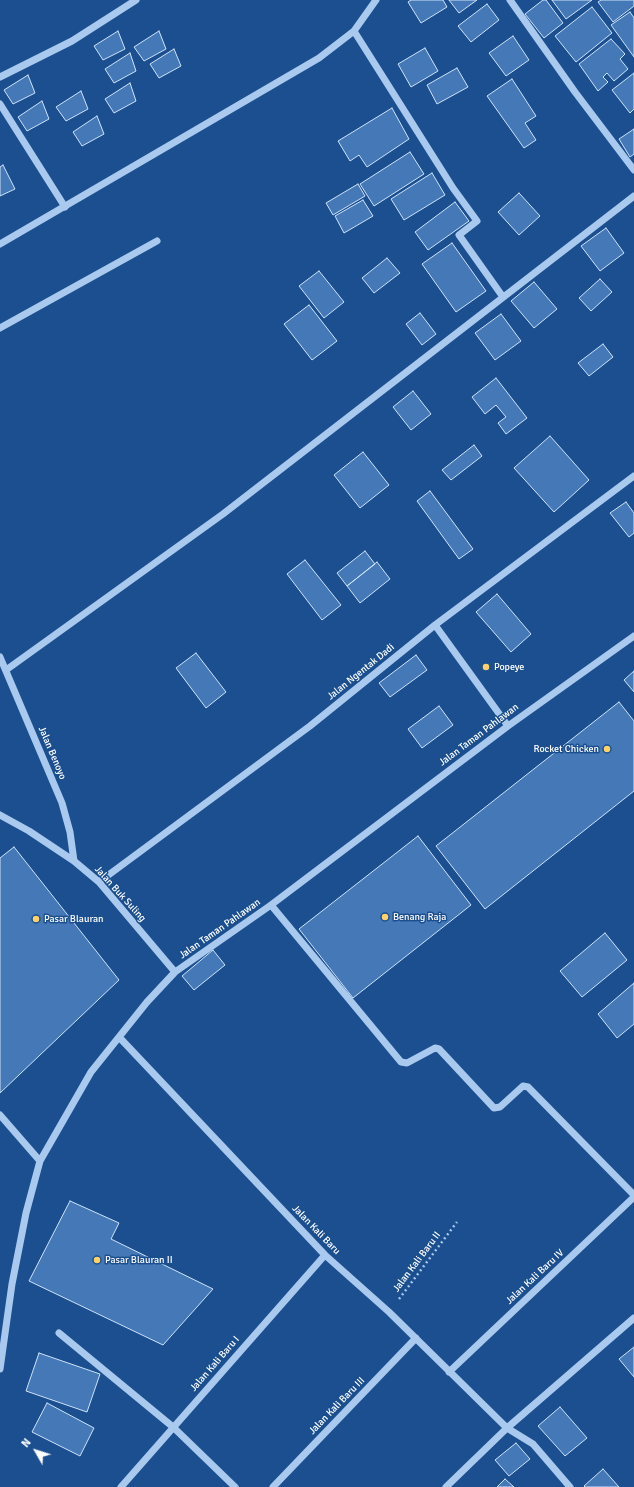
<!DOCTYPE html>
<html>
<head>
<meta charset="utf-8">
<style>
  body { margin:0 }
  #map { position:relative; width:634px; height:1487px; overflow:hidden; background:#1b4f8f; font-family:Signika,sans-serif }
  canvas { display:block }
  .north { position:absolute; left:16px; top:1431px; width:40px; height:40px; -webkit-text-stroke:3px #1b4f8f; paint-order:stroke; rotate:309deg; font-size:11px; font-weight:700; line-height:16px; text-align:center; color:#fff }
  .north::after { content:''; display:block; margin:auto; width:14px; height:18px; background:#fff; clip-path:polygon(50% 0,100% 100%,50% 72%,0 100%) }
</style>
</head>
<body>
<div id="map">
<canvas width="634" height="1487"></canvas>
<div class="north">N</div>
</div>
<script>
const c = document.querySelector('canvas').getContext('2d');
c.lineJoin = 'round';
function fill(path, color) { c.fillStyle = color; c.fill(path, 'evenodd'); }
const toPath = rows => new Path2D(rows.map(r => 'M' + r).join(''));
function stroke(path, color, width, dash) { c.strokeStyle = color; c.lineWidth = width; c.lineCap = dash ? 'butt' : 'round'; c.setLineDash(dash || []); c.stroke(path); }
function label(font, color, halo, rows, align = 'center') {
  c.font = font + ' Signika,sans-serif'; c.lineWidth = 3; c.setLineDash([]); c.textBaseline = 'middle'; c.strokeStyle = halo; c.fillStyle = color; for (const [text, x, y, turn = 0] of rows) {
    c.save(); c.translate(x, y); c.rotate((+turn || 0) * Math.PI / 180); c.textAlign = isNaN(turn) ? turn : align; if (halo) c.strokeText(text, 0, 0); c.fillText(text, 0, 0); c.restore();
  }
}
const building = toPath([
  [411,0,443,0,447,7,421,23,408,2,411,0],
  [449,0,477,0,459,13,449,0],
  [543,0,546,0,563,23,544,38,525,14,543,0],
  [552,0,592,0,566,19,552,0],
  [601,0,634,0,634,6,613,22,598,2,601,0],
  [487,4,499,20,471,42,458,26,487,4],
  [592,7,612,33,576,62,555,36,592,7],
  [630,12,634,18,634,57,611,25,630,12],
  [118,31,125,49,103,60,94,46,118,31],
  [159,31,166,49,144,61,134,47,159,31],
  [513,36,529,60,506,76,489,53,513,36],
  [611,39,625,54,620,59,628,69,614,81,607,73,603,77,608,82,598,91,579,64,611,39],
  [425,48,438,71,411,87,398,64,425,48],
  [174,49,181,66,159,78,150,64,174,49],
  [130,53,136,71,114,83,105,69,130,53],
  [457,68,468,87,437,104,427,85,457,68],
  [634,73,634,109,630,113,612,90,634,73],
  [28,75,35,93,13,104,4,90,28,75],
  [512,79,536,116,525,123,536,140,524,148,487,96,512,79],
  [130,83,136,101,114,113,105,99,130,83],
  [81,91,88,109,66,121,56,107,81,91],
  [42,101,49,119,27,131,18,117,42,101],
  [392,108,409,139,367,167,359,155,350,161,338,141,392,108],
  [97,116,104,134,82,146,73,132,97,116],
  [634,129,634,154,630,157,619,139,634,129],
  [410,152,424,174,374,206,360,184,410,152],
  [3,165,15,189,0,196,0,167,3,165],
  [432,173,445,195,404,220,391,199,432,173],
  [358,184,365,196,333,215,326,203,358,184],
  [519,193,540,216,519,235,498,212,519,193],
  [363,200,373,216,344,233,335,216,363,200],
  [455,202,469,221,428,250,415,232,455,202],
  [606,228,624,253,600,271,581,246,606,228],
  [452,243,486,291,456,312,422,264,452,243],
  [387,258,400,273,374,293,362,278,387,258],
  [319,271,344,302,324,318,299,286,319,271],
  [600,279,612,292,591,311,579,298,600,279],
  [534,282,557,309,534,328,511,301,534,282],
  [309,305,337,341,312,360,284,324,309,305],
  [420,313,436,334,422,345,406,324,420,313],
  [501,314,521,341,495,360,475,333,501,314],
  [603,344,613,357,589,376,578,363,603,344],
  [496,378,527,418,506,434,498,423,506,417,496,405,485,414,472,397,496,378],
  [413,391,431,414,411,430,393,407,413,391],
  [550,436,589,480,554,512,514,468,550,436],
  [474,445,482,456,451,480,442,470,474,445],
  [363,452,389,485,360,508,334,475,363,452],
  [430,491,473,549,459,559,417,501,430,491],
  [626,502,634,513,634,533,629,537,610,513,626,502],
  [365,551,375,564,347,586,337,573,365,551],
  [305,560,341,605,322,620,287,574,305,560],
  [377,562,390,579,360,603,347,586,377,562],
  [497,594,531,634,511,652,476,612,497,594],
  [196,653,226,692,206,708,176,668,196,653],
  [416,655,427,670,390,697,379,683,416,655],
  [634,671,634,692,624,680,634,671],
  [619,702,634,721,634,791,485,909,436,846,619,702],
  [439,706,453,725,422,748,408,729,439,706],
  [418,836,471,905,353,998,299,929,418,836],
  [14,847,119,980,0,1093,0,858,14,847],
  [605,933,627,960,582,997,560,971,605,933],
  [213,950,225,965,194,990,182,976,213,950],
  [634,983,634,1024,617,1038,598,1014,634,983],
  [70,1201,119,1223,111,1239,213,1289,163,1345,29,1281,70,1201],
  [634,1347,634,1377,619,1359,634,1347],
  [39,1353,100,1374,87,1412,26,1391,39,1353],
  [47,1403,94,1428,80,1456,32,1432,47,1403],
  [560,1407,587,1438,565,1456,538,1426,560,1407],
  [516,1443,530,1459,509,1476,495,1460,516,1443],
  [603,1469,619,1487,585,1487,584,1486,603,1469],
  [505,1479,514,1487,497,1487,505,1479]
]);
fill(building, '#4478b7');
stroke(building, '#cfe3fa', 1);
stroke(toPath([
  [399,1299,457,1222]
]), '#a9c9ee', 2.5, [2, 3]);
stroke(toPath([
  [510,0,575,92,634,170],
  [354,31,453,188,477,221,459,235,503,297],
  [0,77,72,41,136,0],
  [0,104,65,207],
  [0,244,319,58,354,31,376,0],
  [0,328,157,241],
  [435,625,508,726],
  [0,657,62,803,70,832,74,861],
  [6,670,223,514,634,196],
  [0,815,29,831,74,861,99,882,175,972],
  [99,882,310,726,435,625,634,476],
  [271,905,401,1062,407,1063,435,1048,439,1049,494,1108,500,1107,523,1086,528,1087,634,1195],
  [119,1037,325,1255,389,1312,507,1428,533,1444,570,1487],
  [0,1115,40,1161],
  [59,1333,173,1427,235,1487],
  [0,1369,12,1284,26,1213,40,1161,91,1072,147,1002,175,972,271,905,508,726,634,636],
  [449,1372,634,1197],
  [121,1487,325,1255],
  [273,1487,416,1338],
  [446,1487,507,1428,634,1318]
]), '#a9c9ee', 7);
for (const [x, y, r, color] of [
  [486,667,4,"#ffd166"],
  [607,749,4,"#ffd166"],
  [385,917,4,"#ffd166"],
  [36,919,4,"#ffd166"],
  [97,1260,4,"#ffd166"]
]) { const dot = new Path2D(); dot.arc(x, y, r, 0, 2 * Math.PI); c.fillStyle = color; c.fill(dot); stroke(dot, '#1b4f8f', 1.5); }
label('10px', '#fff', '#1b4f8f', [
  ["Popeye",494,667],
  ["Rocket Chicken",599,749,"right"],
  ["Benang Raja",393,917],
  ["Pasar Blauran",44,919],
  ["Pasar Blauran II",105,1260]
], 'left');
label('10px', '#fff', '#1b4f8f', [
  ["Jalan Ngentak Dadi",361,672,-39],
  ["Jalan Taman Pahlawan",479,735,-37],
  ["Jalan Benoyo",52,753,67],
  ["Jalan Buk Suling",120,894,48],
  ["Jalan Taman Pahlawan",220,929,-35],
  ["Jalan Kali Baru",316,1230,46],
  ["Jalan Kali Baru II",417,1262,-53],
  ["Jalan Kali Baru IV",535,1277,-43],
  ["Jalan Kali Baru I",215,1364,-49],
  ["Jalan Kali Baru III",337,1406,-46]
]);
</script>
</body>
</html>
